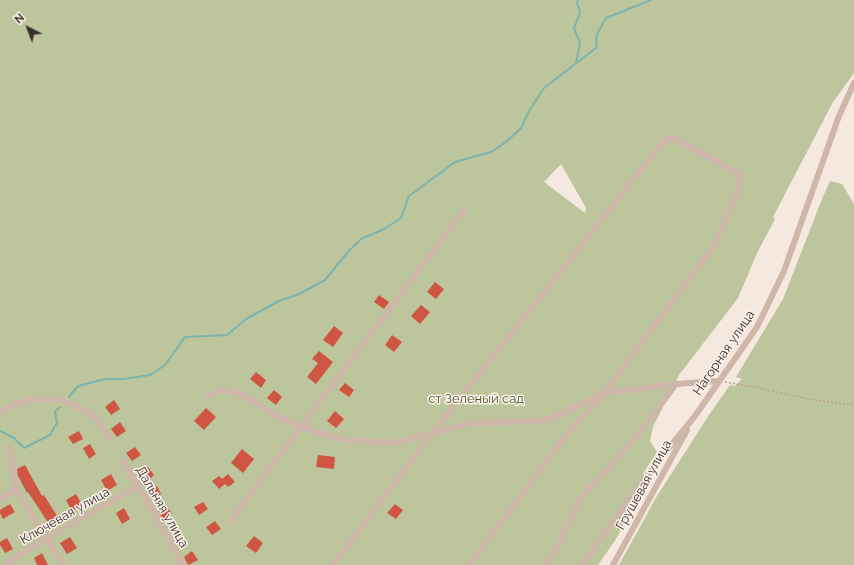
<!DOCTYPE html>
<html>
<head>
<meta charset="utf-8">
<style>
  body { margin:0 }
  #map { position:relative; width:854px; height:565px; overflow:hidden; background:#f5e8de; font-family:Raleway,sans-serif }
  canvas { display:block }
  .north { position:absolute; left:8px; top:8px; width:40px; height:40px; -webkit-text-stroke:3px #fbf2eb; paint-order:stroke; rotate:318deg; font-size:11px; font-weight:700; line-height:16px; text-align:center; color:#3b2d29 }
  .north::after { content:''; display:block; margin:auto; width:14px; height:18px; background:#3b2d29; clip-path:polygon(50% 0,100% 100%,50% 72%,0 100%) }
</style>
</head>
<body>
<div id="map">
<canvas width="854" height="565"></canvas>
<div class="north">N</div>
</div>
<script>
const c = document.querySelector('canvas').getContext('2d');
c.lineJoin = 'round';
function fill(path, color) { c.fillStyle = color; c.fill(path, 'evenodd'); }
const toPath = rows => new Path2D(rows.map(r => 'M' + r).join(''));
function stroke(path, color, width, dash) { c.strokeStyle = color; c.lineWidth = width; c.lineCap = dash ? 'butt' : 'round'; c.setLineDash(dash || []); c.stroke(path); }
function label(font, color, halo, rows, align = 'center') {
  c.font = font + ' Raleway,sans-serif'; c.lineWidth = 3; c.setLineDash([]); c.textBaseline = 'middle'; c.strokeStyle = halo; c.fillStyle = color; for (const [text, x, y, turn = 0] of rows) {
    c.save(); c.translate(x, y); c.rotate((+turn || 0) * Math.PI / 180); c.textAlign = isNaN(turn) ? turn : align; if (halo) c.strokeText(text, 0, 0); c.fillText(text, 0, 0); c.restore();
  }
}
fill(toPath([
  [0,0,854,0,854,73,833,102,773,217,775,219,758,251,738,298,679,375,653,427,650,441,657,452,644,472,643,478,618,536,598,565,0,565],
  [561,164,586,208,585,213,544,182],
  [830,181,842,184,854,204,854,565,619,565,657,496,709,415,730,385,735,386,742,379,736,377,783,299,822,199]
]), '#bcc59c');
stroke(toPath([
  [576,64,580,42,574,29,580,13,577,3,578,0],
  [69,397,78,386,105,379,124,379,150,375,165,365,185,337,227,335,246,319,279,301,299,294,325,280,348,252,361,239,384,229,401,218,409,196,455,162,491,152,506,142,521,128,529,111,544,88,596,48,597,34,606,18,651,0],
  [0,431,14,438,24,448,50,435,57,423,55,411,60,407]
]), '#7ab4b1', 2);
fill(toPath([
  [435,282,444,289,436,299,427,292],
  [379,295,389,302,384,309,374,302],
  [421,305,430,312,420,324,411,316],
  [334,326,343,333,333,347,323,340],
  [392,335,402,342,394,352,385,345],
  [319,351,333,362,316,384,307,377,318,363,312,359],
  [256,372,266,380,261,388,250,379],
  [345,383,354,390,349,397,339,390],
  [274,390,282,397,276,405,267,398],
  [114,400,120,409,111,415,105,407],
  [206,408,216,417,204,430,194,421],
  [335,411,344,419,336,428,327,421],
  [120,422,126,431,117,437,111,429],
  [79,431,83,439,73,444,68,437],
  [90,444,96,454,89,459,83,448],
  [135,447,141,455,132,461,126,453],
  [242,449,254,459,243,473,231,463],
  [318,455,335,457,334,469,316,467],
  [25,465,42,496,44,495,59,519,49,524,28,492,27,493,18,476,17,469],
  [148,467,154,475,146,482,139,473],
  [111,474,117,485,107,491,101,480],
  [228,474,235,482,228,487,225,484,219,489,212,481,219,476,222,479],
  [157,486,161,494,152,499,148,493,147,492],
  [76,494,82,505,72,511,66,500],
  [203,502,208,509,199,515,194,507],
  [10,504,15,512,3,519,0,513,0,510],
  [395,504,403,510,396,519,387,513],
  [167,506,172,514,163,519,158,511],
  [124,508,130,519,122,524,116,513],
  [215,521,221,529,212,535,206,527],
  [254,536,263,543,256,553,246,546],
  [70,537,77,548,67,554,60,543],
  [7,538,13,549,5,553,0,545,0,542],
  [192,551,198,560,188,565,184,557],
  [42,553,48,565,37,565,34,558]
]), '#cf5642');
stroke(toPath([
  [725,382,755,387,807,399,854,405]
]), '#baa093', 1.5, [2, 2]);
stroke(toPath([
  [207,396,221,391,230,391,242,394,276,416,321,434,349,440,387,443,406,440,471,423,540,421,553,418,604,393,676,384,719,381],
  [0,412,15,404,35,399,61,400,84,410,94,417,109,437],
  [9,447,16,489,63,565],
  [123,460,183,565],
  [0,499,16,489],
  [230,521,465,209],
  [5,565,46,538,137,487],
  [333,565,432,433,569,261,662,143,669,138,678,140,740,174,738,192,713,247,604,393,564,438,469,565],
  [546,565,559,544,582,496,607,470,649,421,676,384],
  [582,565,595,546,659,460,695,416,757,327,784,271,839,116,854,83],
  [613,565,687,430]
]), '#ceb6a9', 6);
label('13px', '#3b2d29', '#fbf2eb', [
  ["Нагорная улица",724,353,-56],
  ["Грушевая улица",644,485,-61],
  ["Дальняя улица",162,507,60],
  ["Ключевая улица",65,516,-30]
]);
label('13px', '#4e5b2b', '#fbf2eb', [
  ["ст Зеленый сад",476,399]
]);
</script>
</body>
</html>
